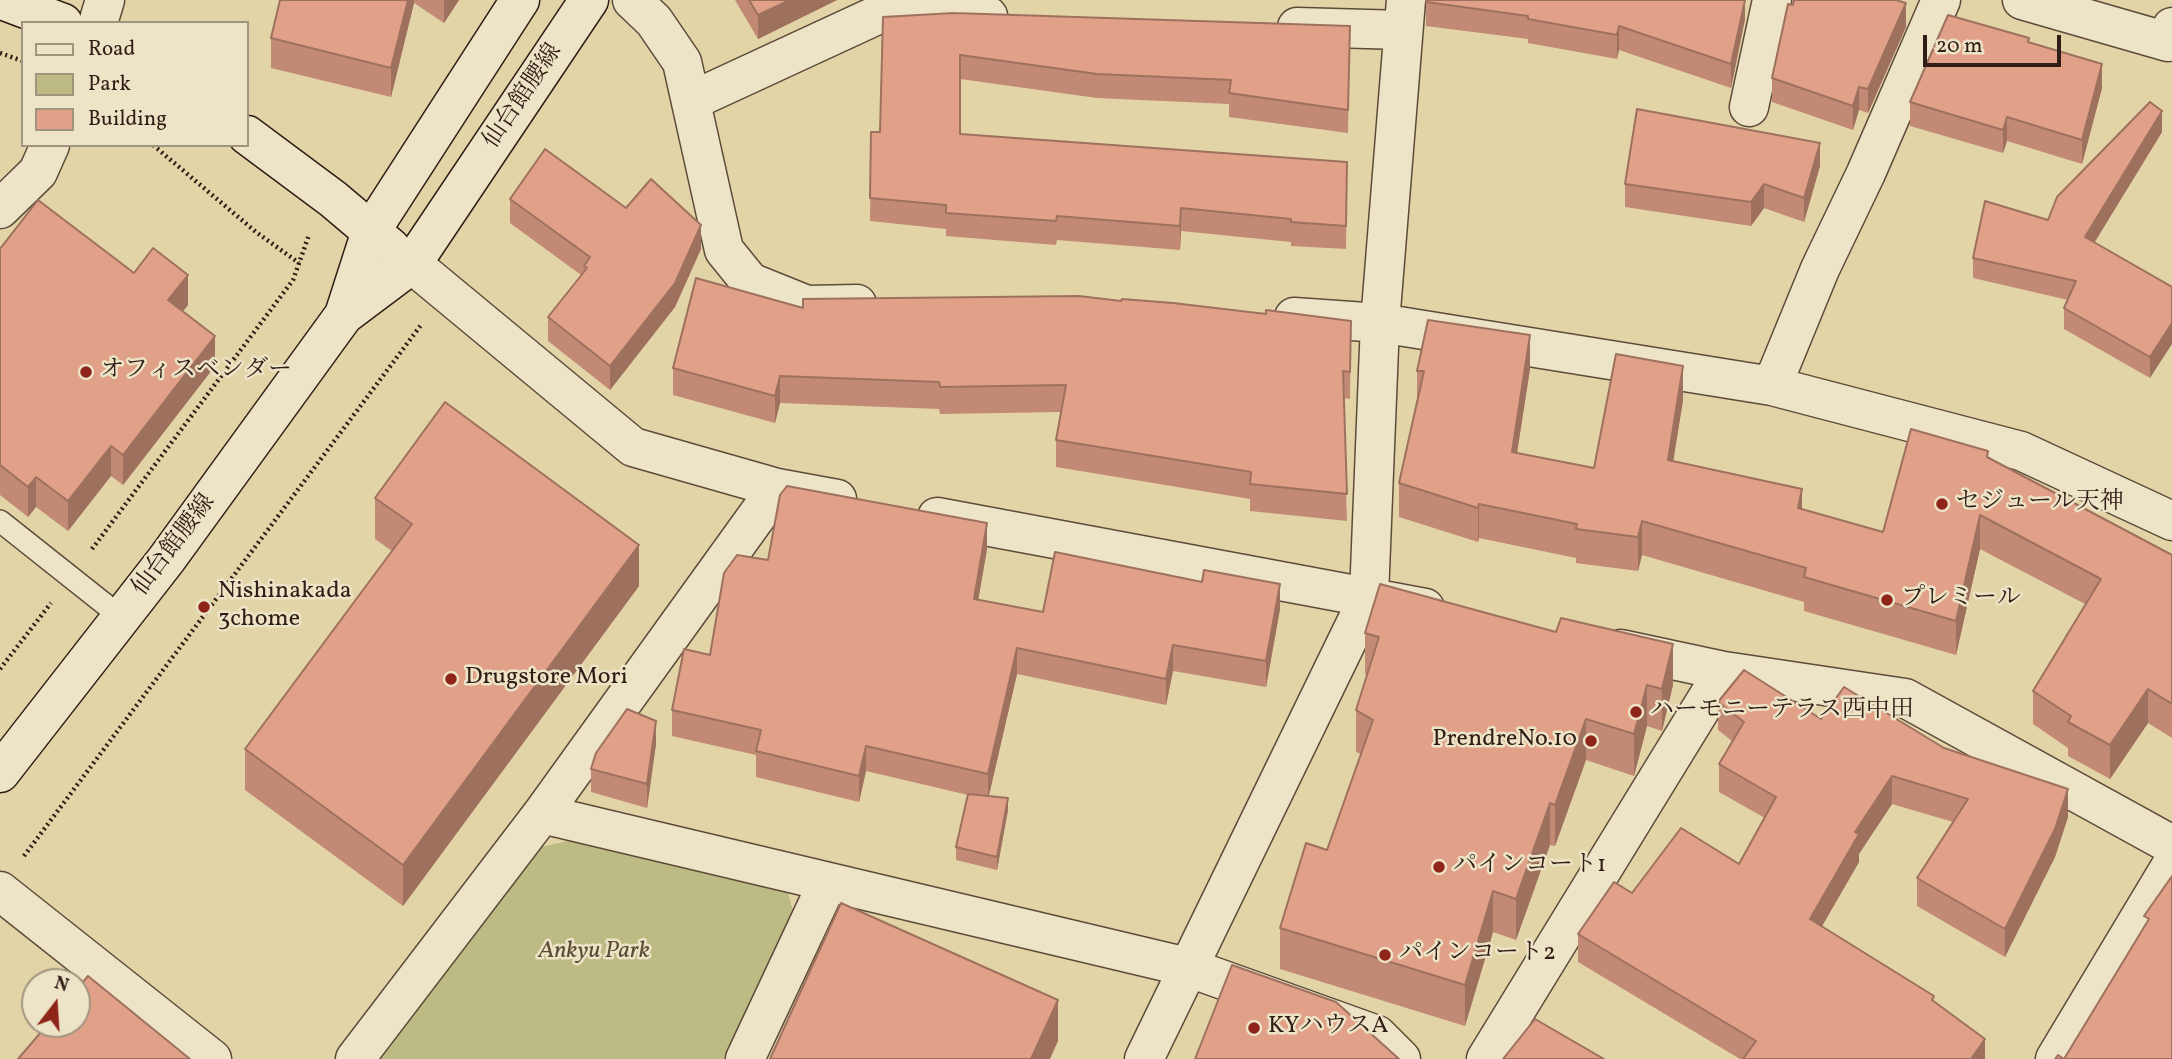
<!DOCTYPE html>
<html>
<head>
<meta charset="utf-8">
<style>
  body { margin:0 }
  #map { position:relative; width:2172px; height:1059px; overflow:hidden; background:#e3d4a8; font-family:Vollkorn,serif }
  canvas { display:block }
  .legend { position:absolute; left:21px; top:21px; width:228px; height:126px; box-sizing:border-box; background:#ede3c6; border:2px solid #a1947f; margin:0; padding:9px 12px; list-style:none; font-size:21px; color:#301d15 }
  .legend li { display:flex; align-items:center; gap:14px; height:35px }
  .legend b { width:35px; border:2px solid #a1947f }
  .north { position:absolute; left:21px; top:968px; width:70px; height:70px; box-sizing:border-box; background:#ede3c6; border:2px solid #a1947f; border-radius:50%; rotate:17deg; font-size:19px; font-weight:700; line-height:28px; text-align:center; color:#301d15 }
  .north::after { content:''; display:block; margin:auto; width:24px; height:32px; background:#8f2418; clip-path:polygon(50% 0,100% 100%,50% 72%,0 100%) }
  .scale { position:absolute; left:1923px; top:35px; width:138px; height:32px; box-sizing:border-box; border:4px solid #301d15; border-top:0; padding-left:9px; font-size:21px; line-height:24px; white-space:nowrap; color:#301d15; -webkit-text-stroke:5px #ede3c6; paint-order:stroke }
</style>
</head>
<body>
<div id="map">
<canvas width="2172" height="1059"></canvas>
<ul class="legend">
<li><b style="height:9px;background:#ede3c6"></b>Road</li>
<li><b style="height:19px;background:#bbbb83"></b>Park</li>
<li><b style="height:19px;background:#e1a188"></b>Building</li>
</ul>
<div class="north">N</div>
<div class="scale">20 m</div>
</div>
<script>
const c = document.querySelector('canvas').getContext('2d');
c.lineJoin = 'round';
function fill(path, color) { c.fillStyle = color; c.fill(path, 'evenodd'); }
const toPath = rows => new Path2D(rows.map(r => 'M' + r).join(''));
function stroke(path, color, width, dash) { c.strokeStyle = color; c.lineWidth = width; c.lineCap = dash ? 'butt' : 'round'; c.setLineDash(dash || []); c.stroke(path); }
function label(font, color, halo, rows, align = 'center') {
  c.font = font + ' Vollkorn,"Noto Serif JP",serif'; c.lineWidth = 5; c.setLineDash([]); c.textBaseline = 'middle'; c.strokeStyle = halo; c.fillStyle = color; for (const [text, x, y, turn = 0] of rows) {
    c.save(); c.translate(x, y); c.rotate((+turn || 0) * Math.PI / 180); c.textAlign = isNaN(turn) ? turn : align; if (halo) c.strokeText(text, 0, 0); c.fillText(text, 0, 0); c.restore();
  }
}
fill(toPath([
  [575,839,788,893,794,914,726,1059,378,1059,542,847]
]), '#bbbb83');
const lane = toPath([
  [0,521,121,617]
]);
const street = toPath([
  [632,0,654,21,682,62,724,250,750,282,807,305,857,304],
  [2022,0,2168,42,2172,27],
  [98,23,105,0],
  [1297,27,1403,30],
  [691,101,888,10,988,16],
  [1749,107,1772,0],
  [0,209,38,172,50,145],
  [412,264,633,447,777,488,837,499],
  [1294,317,1380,323,1772,386,2021,451,2172,521],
  [1772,386,1820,269,1866,173,1941,0],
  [937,517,1425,608],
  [1621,649,1724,671,1905,698,2172,845],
  [542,814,1187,967,1377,1035,1401,1059],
  [0,891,212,1059],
  [355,1059,542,814,777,488],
  [745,1059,828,882],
  [1144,1059,1369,596,1380,323,1406,0],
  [1486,1059,1724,671],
  [2055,1059,2172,864]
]);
const secondary = toPath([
  [2,0,63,23],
  [247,135,333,199,391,248],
  [344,315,371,231,520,0],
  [0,773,166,560,344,315,412,264,589,0]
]);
stroke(lane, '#5d4b3a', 24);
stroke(street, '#5d4b3a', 41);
stroke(secondary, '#301d15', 41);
stroke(toPath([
  [0,53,23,61],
  [153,145,256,232,299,263],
  [92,549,293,280,309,235],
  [0,669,51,603],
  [24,856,421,325]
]), '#301d15', 4.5, [2, 3.5]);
stroke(lane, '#ede3c6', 21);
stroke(street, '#ede3c6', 38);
stroke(secondary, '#ede3c6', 38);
fill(toPath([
  [280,0,459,0,444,23,414,3,391,97,271,68,271,38],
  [735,0,837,0,758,39],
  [1426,0,1745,0,1745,19,1731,88,1619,50,1617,59,1528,43,1528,39,1426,26],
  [1793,5,1906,27,1868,113,1859,110,1853,130,1772,102,1772,78],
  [883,17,1350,26,1348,133,1229,117,1229,104,1097,98,960,79,960,134,1347,162,1346,249,1291,246,1291,242,1181,231,1180,250,1057,240,1056,245,946,236,946,229,870,221,871,132,880,132],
  [2029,42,2102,88,2082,164,2007,141,2003,153,1910,126,1910,102],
  [2162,132,2094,243,2172,287,2150,378,2064,329,2064,308,2068,300,1973,278,1973,258,2048,220],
  [1820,166,1804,222,1764,208,1751,226,1625,207,1625,184],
  [510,199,626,208,701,249,675,307,610,390,548,341,548,317,581,275,510,223],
  [0,249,134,273,188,305,182,312,215,366,123,485,111,476,68,531,36,507,28,517,0,495],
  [803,308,1266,314,1351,321,1350,399,1343,398,1347,521,1250,511,1250,499,1056,467,1056,440,1061,412,940,414,939,409,780,403,775,423,673,395,673,368],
  [1530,369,1517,453,1594,468,1683,400,1673,461,1802,509,1883,532,1988,457,2172,555,2172,738,2148,723,2110,779,2068,756,2068,748,2033,724,2033,691,2085,604,1980,549,1956,655,1804,611,1804,602,1642,555,1638,571,1576,563,1576,558,1479,538,1478,542,1399,517,1399,483,1417,399,1417,371],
  [375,498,639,586,403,906,245,790,245,749,392,551,375,539],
  [987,549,978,600,1043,612,1280,609,1266,687,1173,671,1166,705,1017,674,989,796,1008,810,997,870,956,860,956,847,968,795,866,771,859,802,756,777,756,755,672,736,672,710,710,655,768,560],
  [1365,633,1673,685,1662,731,1647,726,1634,776,1586,760,1555,846,1550,845,1516,940,1493,932,1465,1026,1280,969,1280,928,1327,850,1361,754,1356,752,1356,710,1367,675,1365,674],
  [1718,702,1821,719,1944,748,2068,817,2055,857,2005,957,1917,906,1917,878,1953,822,1892,804,1859,854,1859,862,1822,926,1934,1002,1985,1059,1740,1059,1578,962,1578,934,1632,893,1739,864,1765,818,1719,792,1719,764,1732,741,1718,730],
  [656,744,647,808,591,792,591,769]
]), '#c28a75');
fill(toPath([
  [408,0,414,0,414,3,391,97,391,68],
  [444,0,459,0,444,23],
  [790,0,837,0,758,39,758,15],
  [1745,0,1745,19,1731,88,1731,64],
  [1906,3,1906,27,1868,113,1868,89],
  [1619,26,1619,50,1617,59,1617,35],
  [2102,64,2102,88,2082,164,2082,140],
  [1859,87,1859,110,1853,130,1853,106],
  [2162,111,2162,132,2085,258,2085,237],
  [2007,117,2007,141,2003,153,2003,130],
  [1820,143,1820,166,1804,222,1804,198],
  [1764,184,1764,208,1751,226,1751,202],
  [1181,208,1181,231,1180,250,1180,226],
  [701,225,701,249,675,307,610,390,610,366],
  [188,275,188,305,168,330,168,300],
  [2172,323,2172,344,2150,378,2150,357],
  [1530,335,1530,369,1512,485,1512,452],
  [215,336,215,366,123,485,123,455],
  [1683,366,1683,400,1668,494,1668,460],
  [780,376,780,403,775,423,775,396],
  [111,446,111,476,68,531,68,501],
  [36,477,36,507,28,517,28,487],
  [1802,489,1802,522,1798,508],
  [1479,504,1479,538,1478,542,1478,508],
  [1980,515,1980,549,1956,655,1956,621],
  [1642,521,1642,555,1638,571,1638,537],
  [987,523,987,549,974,625,974,599],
  [639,545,639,586,403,906,403,865],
  [1280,584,1280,609,1266,687,1266,661],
  [1673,644,1673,685,1662,731,1662,689],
  [1173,645,1173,671,1166,705,1166,679],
  [1017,648,1017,674,988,799,988,774],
  [1647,685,1647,726,1634,776,1634,734],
  [2148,689,2148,723,2110,779,2110,745],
  [1586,719,1586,760,1555,846,1555,805],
  [656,721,656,744,647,808,647,784],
  [866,746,866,771,859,802,859,776],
  [1892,776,1892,804,1859,854,1859,862,1810,947,1810,919,1855,832],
  [2068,789,2068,817,2055,857,2005,957,2005,929],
  [1008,798,1008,810,997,870,997,857],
  [1550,803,1550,845,1516,940,1516,899],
  [1493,891,1493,932,1465,1026,1465,985],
  [1058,1000,1058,1041,1050,1059,1031,1059],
  [1985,1039,1985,1059,1971,1059]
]), '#9e715f');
const building = toPath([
  [280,0,408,0,391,68,271,38,280,0],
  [749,0,790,0,758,15,749,0],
  [1426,0,1745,0,1731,64,1619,26,1617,35,1528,19,1528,16,1426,2,1426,0],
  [1794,0,1896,0,1906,3,1868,89,1859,87,1853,106,1772,78,1788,4,1793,5,1794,0],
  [954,13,1350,26,1348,110,1229,93,1231,80,1097,74,960,55,960,134,1347,162,1346,226,1291,222,1291,219,1181,208,1180,226,1057,216,1056,221,946,213,946,205,870,198,871,132,880,132,883,17,954,13],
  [1948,15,2029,38,2028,42,2102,64,2082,140,2007,117,2003,130,1910,102,1948,15],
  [2150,102,2162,111,2085,237,2172,287,2172,323,2150,357,2064,308,2076,281,1973,258,1985,201,2048,220,2057,197,2150,102],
  [1637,109,1820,143,1804,198,1764,184,1751,202,1625,184,1637,109],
  [545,149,626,208,651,179,701,225,675,283,610,366,548,317,587,268,584,266,590,257,510,199,545,149],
  [38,200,134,273,153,248,188,275,168,300,215,336,123,455,111,446,68,501,36,477,28,487,0,465,0,249,38,200],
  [696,278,803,308,803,299,1079,296,1121,301,1122,299,1173,303,1266,314,1266,310,1351,321,1350,372,1343,371,1347,494,1250,484,1251,472,1056,440,1066,385,940,387,939,382,780,376,775,396,673,368,696,278],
  [1428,320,1530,335,1512,452,1594,468,1616,354,1683,366,1668,460,1802,489,1798,508,1883,532,1911,429,1988,451,1987,457,2172,555,2172,704,2148,689,2110,745,2068,722,2071,716,2033,691,2101,579,1980,515,1956,621,1804,577,1806,568,1642,521,1638,537,1576,529,1577,524,1479,504,1478,508,1399,483,1424,371,1417,371,1428,320],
  [445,402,639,545,403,865,245,749,412,524,375,498,445,402],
  [787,486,987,523,974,599,1043,612,1055,552,1202,582,1204,570,1280,584,1266,661,1173,645,1166,679,1017,648,988,774,866,746,859,776,756,751,761,730,672,710,684,649,710,655,724,573,737,555,768,560,780,495,787,486],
  [1380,584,1556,632,1561,618,1673,644,1662,689,1647,685,1634,734,1586,719,1555,805,1550,803,1516,899,1493,891,1465,985,1280,928,1306,843,1327,850,1373,720,1356,710,1379,637,1365,633,1380,584],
  [1744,670,1821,719,1844,687,1944,748,2068,789,2055,829,2005,929,1917,878,1968,799,1892,776,1855,832,1859,834,1810,919,1934,996,1932,1000,1985,1039,1971,1059,1743,1059,1756,1041,1578,934,1614,882,1632,893,1681,828,1739,864,1776,797,1719,764,1744,722,1718,702,1744,670],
  [627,709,656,721,647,784,591,769,596,753,627,709],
  [968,794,1008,798,997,857,956,847,968,794],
  [2172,876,2172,1059,2055,1059,2058,1055,2064,1059,2149,919,2144,916,2172,876],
  [841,903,1058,1000,1031,1059,770,1059,841,903],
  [1232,965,1336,1002,1399,1059,1195,1059,1232,965],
  [88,976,190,1059,18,1059,48,1024,77,1024,77,989,88,976],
  [1535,1019,1604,1059,1503,1059,1535,1019]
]);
fill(building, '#e1a188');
stroke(building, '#9e715f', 2);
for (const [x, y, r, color] of [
  [86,372,7,"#8f2418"],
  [1942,504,7,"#8f2418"],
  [1887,600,7,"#8f2418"],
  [204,607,7,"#8f2418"],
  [451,679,7,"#8f2418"],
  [1636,712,7,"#8f2418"],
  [1591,741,7,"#8f2418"],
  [1439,867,7,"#8f2418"],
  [1385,955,7,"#8f2418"],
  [1254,1028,7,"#8f2418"]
]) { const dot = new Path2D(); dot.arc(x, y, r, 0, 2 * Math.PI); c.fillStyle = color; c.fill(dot); stroke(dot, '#ede3c6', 2.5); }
label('24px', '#301d15', '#ede3c6', [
  ["仙台館腰線",524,97,-56],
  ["仙台館腰線",175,546,-53]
]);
label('24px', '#301d15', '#ede3c6', [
  ["オフィスベンダー",100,372],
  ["セジュール天神",1956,504],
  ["Nishinakada",218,593],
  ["3chome",218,621],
  ["プレミール",1901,600],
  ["Drugstore Mori",465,679],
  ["ハーモニーテラス西中田",1650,712],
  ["PrendreNo.10",1577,741,"right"],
  ["パインコート1",1453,867],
  ["パインコート2",1399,955],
  ["KYハウスA",1268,1028]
], 'left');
label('italic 24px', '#5a4c36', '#ede3c6', [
  ["Ankyu Park",594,953]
]);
</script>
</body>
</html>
